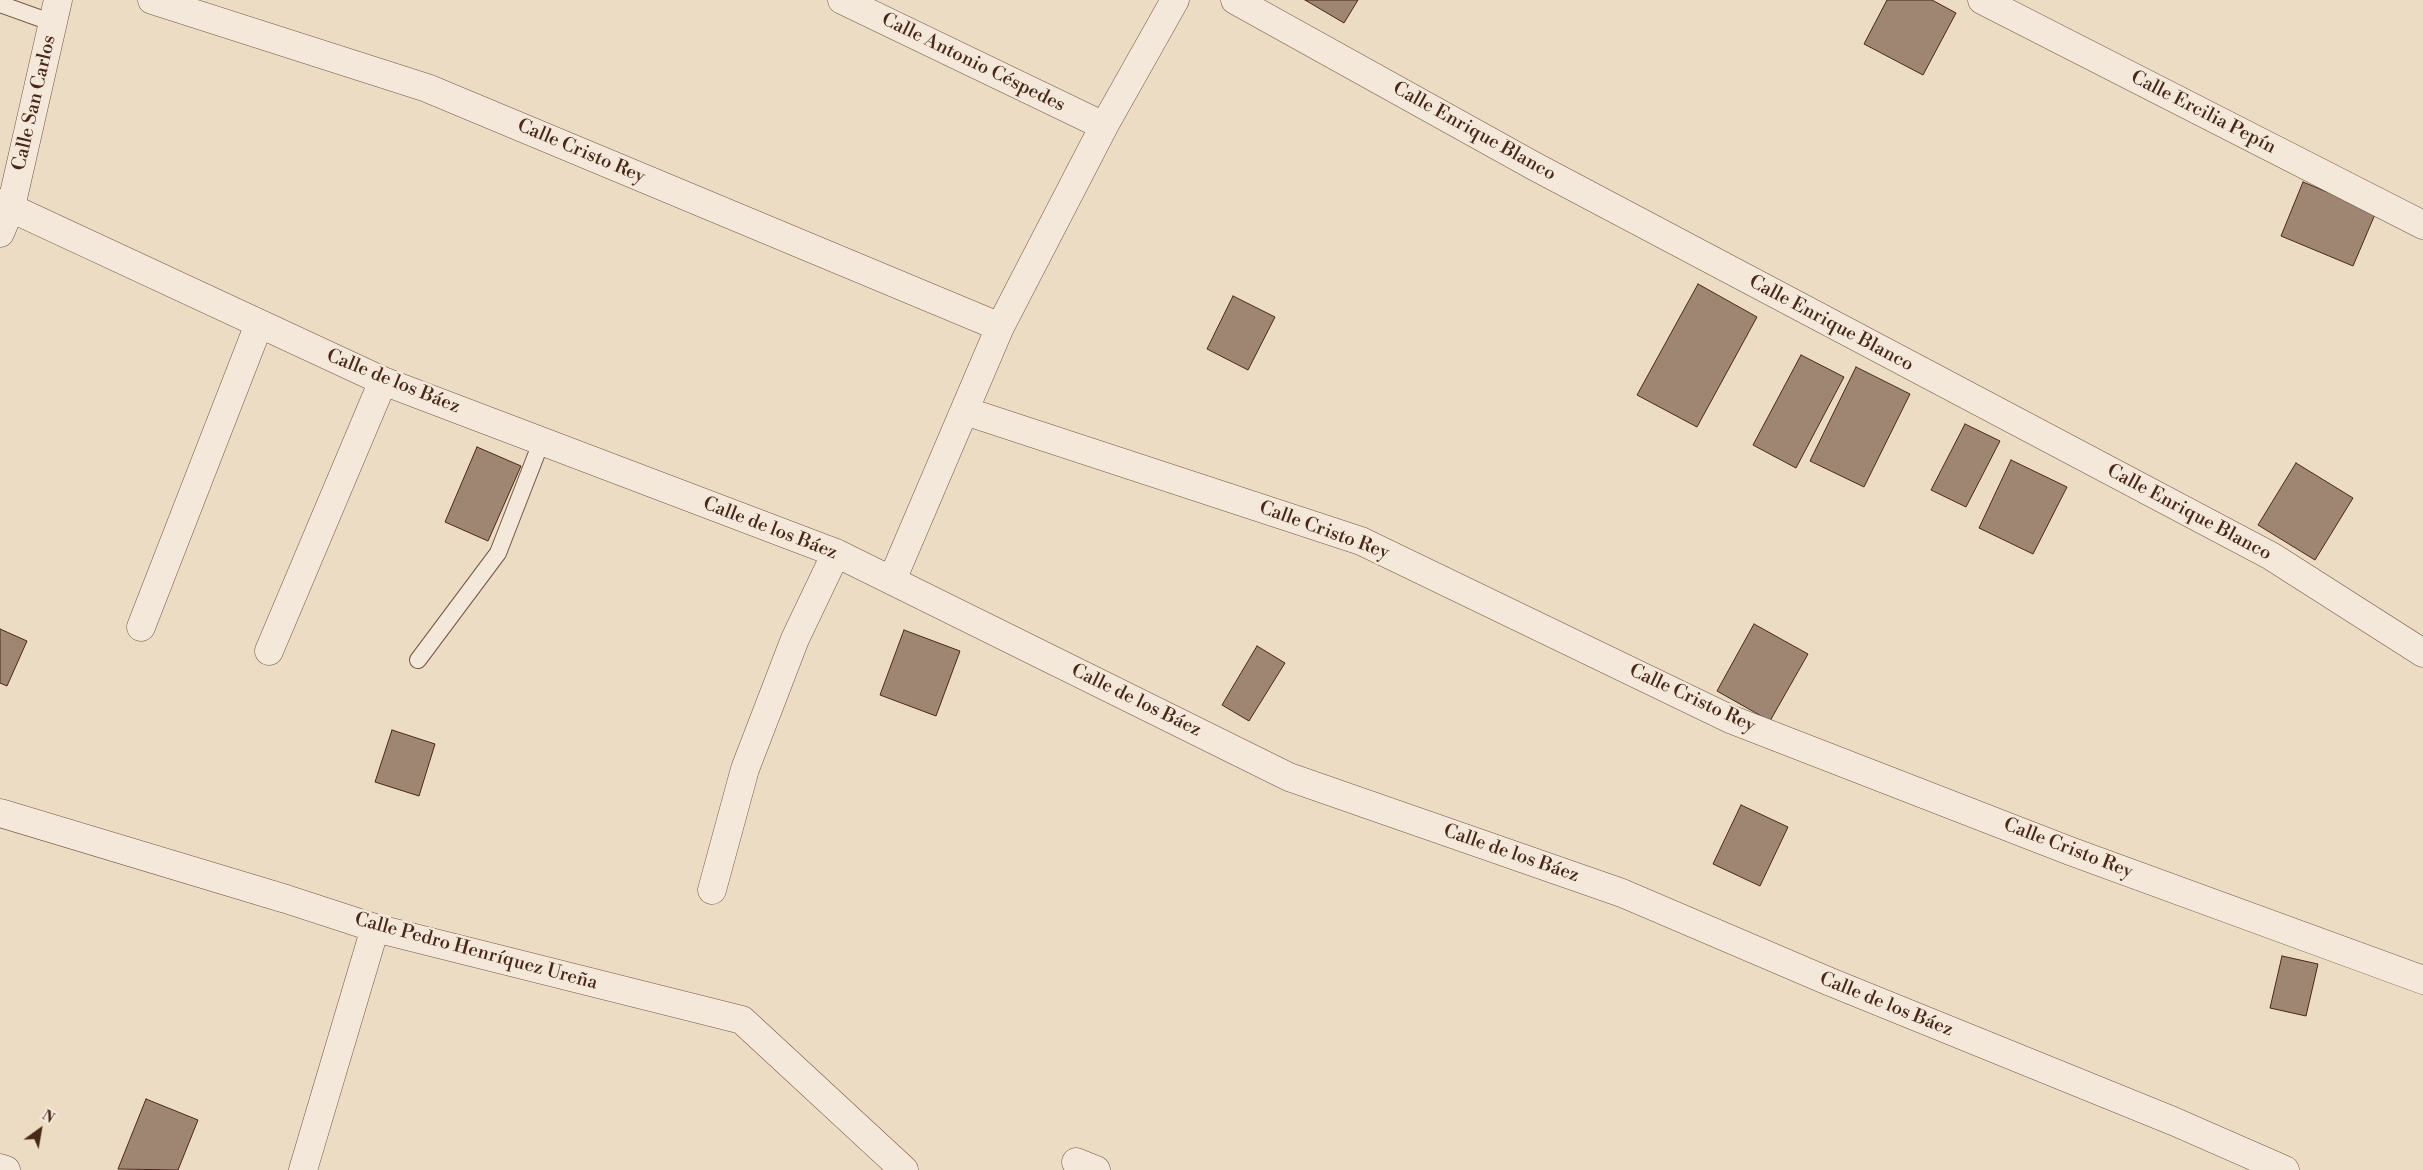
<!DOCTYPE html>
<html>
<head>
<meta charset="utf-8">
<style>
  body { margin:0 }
  #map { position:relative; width:2423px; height:1170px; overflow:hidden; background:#eddcc4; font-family:"Libre Bodoni",serif }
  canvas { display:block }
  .north { position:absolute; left:15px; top:1105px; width:50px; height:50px; -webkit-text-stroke:4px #f3e8d9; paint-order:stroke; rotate:32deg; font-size:14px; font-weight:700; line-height:20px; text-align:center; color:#492819 }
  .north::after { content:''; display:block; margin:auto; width:18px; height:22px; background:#492819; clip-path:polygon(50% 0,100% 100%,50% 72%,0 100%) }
</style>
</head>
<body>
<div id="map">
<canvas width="2423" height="1170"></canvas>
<div class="north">N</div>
</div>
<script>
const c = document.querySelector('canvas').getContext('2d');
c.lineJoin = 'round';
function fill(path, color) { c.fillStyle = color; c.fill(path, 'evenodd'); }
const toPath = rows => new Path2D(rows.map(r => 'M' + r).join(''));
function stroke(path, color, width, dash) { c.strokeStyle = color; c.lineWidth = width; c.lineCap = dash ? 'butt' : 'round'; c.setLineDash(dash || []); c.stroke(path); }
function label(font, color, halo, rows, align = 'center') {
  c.font = font + ' "Libre Bodoni",serif'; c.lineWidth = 5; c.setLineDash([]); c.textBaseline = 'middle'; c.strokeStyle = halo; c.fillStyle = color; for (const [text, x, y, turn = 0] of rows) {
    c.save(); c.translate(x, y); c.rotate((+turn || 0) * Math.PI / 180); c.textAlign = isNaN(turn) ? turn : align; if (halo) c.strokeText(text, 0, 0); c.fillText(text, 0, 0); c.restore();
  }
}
const building = toPath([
  [1305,0,1358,0,1344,23,1305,0],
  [1887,0,1932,0,1956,13,1923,75,1864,44,1887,0],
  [2303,182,2376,212,2353,266,2281,236,2303,182],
  [1698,284,1757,317,1697,427,1637,395,1698,284],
  [1233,296,1275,317,1248,370,1207,349,1233,296],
  [1801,355,1844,377,1796,468,1753,445,1801,355],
  [1856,367,1910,394,1864,487,1810,461,1856,367],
  [1965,424,2000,441,1966,507,1931,490,1965,424],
  [477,447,521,466,488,541,445,522,477,447],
  [2011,460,2067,487,2033,554,1979,528,2011,460],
  [2296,463,2353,498,2315,560,2258,525,2296,463],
  [1754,624,1808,654,1770,721,1717,691,1754,624],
  [0,629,27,641,7,686,0,683,0,629],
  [904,630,960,651,936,716,880,695,904,630],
  [1257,646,1285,663,1249,721,1222,705,1257,646],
  [392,730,435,744,419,796,375,782,392,730],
  [1741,805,1788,827,1760,886,1713,864,1741,805],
  [2282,956,2318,964,2306,1016,2270,1008,2282,956],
  [146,1099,198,1120,178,1170,118,1169,146,1099]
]);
fill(building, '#9e8672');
stroke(building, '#492819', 1);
const lane = toPath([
  [0,4,53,23],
  [418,660,498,553,542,440]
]);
const street = toPath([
  [152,0,427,88,1000,327],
  [842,0,1104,126],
  [1235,0,1534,166,2271,556,2423,653],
  [1982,0,2423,225],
  [0,203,383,381,836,553,1289,777,1622,893,1828,981,2173,1121,2285,1170],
  [0,233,11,207,58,0],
  [965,411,1361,541,1730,719,2070,851,2423,980],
  [892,580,1000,327,1104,126,1175,0],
  [141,627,259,324],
  [269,651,383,381],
  [0,813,286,899,375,928,742,1020,904,1170],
  [712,890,745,769,795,639,836,553],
  [1076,1162,1096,1170],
  [0,1168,6,1170],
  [303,1170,375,928]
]);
stroke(lane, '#725544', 18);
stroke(street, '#725544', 29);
stroke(lane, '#f3e8d9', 16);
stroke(street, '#f3e8d9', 28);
label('19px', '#492819', '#f3e8d9', [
  ["Calle Antonio Céspedes",973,63,26],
  ["Calle San Carlos",35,103,-77],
  ["Calle Ercilia Pepín",2203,113,27],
  ["Calle Enrique Blanco",1474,132,29],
  ["Calle Cristo Rey",581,152,23],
  ["Calle Enrique Blanco",1831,324,28],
  ["Calle de los Báez",393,382,22],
  ["Calle Enrique Blanco",2189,513,28],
  ["Calle de los Báez",770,529,21],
  ["Calle Cristo Rey",1324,531,20],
  ["Calle Cristo Rey",1692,699,25],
  ["Calle de los Báez",1136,701,26],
  ["Calle Cristo Rey",2068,849,21],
  ["Calle de los Báez",1511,854,19],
  ["Calle Pedro Henríquez Ureña",476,952,15],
  ["Calle de los Báez",1886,1005,22]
]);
</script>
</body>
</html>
